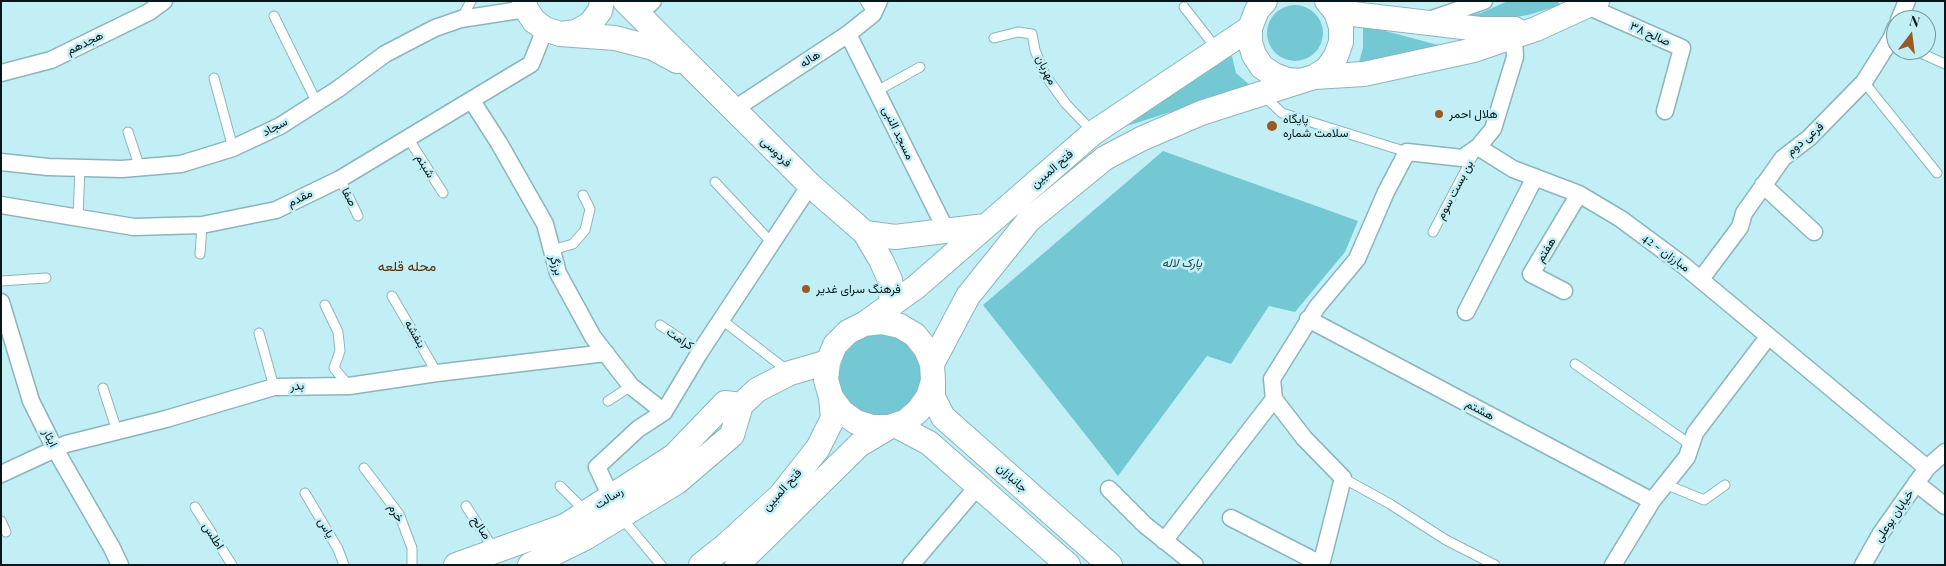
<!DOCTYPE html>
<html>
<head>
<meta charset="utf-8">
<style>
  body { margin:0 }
  #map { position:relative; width:1946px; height:566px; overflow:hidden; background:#c2eff6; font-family:"Playfair Display",serif }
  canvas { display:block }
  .frame { position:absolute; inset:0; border:2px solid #061719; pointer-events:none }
  .north { position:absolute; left:1886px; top:10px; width:50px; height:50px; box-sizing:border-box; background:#c2eff6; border:1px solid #77999e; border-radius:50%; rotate:15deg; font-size:14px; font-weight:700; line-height:20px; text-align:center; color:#061719 }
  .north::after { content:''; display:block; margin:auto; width:18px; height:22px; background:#9a5a24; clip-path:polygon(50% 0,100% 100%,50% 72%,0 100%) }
</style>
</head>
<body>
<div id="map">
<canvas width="1946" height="566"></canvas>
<div class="frame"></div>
<div class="north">N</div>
</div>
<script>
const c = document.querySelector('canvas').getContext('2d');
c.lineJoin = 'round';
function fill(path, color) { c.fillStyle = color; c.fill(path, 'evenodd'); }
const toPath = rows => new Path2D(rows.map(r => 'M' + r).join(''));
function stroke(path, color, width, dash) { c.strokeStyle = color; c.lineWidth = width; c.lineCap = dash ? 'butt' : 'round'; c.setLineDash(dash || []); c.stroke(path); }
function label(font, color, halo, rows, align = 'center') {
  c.font = font + ' "Playfair Display",Vazirmatn,serif'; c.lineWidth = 5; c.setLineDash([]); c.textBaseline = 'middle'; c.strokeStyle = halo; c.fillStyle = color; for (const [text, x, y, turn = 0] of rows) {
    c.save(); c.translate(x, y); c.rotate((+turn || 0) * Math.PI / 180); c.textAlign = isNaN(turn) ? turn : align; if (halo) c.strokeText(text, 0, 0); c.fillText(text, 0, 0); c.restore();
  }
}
fill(toPath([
  [1508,1,1557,1,1561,5,1528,15,1491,21,1457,18,1481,13],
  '1267 33a28 28 0 1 1 56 0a28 28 0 1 1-56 0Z',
  [1363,25,1438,45,1358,66,1363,48],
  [1231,52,1236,73,1251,86,1127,126],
  [1163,151,1358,221,1345,252,1295,312,1269,306,1231,364,1207,356,1118,476,983,305],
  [887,331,905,342,921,360,924,385,921,397,898,417,871,415,845,402,838,378,844,352,868,332]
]), '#74c8d4');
const lane = toPath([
  [865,1,873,14],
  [1184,7,1216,48],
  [274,16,317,103],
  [461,19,471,1],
  [994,38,1018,32,1032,34,1035,50,1045,75,1066,104,1093,132],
  [1914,50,1945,64],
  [214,78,233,148],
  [1864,82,1937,173],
  [877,91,920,67],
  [1263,95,1282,113,1407,152],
  [128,132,140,168],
  [408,138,443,193],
  [340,179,358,216],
  [715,182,772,243],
  [78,217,80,168],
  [1433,232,1475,152],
  [552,250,573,244,585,230,590,209,583,195],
  [200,254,202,225],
  [1,281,46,278],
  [392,296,437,373],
  [325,305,338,332,340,351,334,368,349,386],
  [722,320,788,371],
  [660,325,700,352],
  [259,333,274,387],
  [1575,364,1691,445],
  [103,388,117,431],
  [608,401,631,386],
  [364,468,399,514,412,548,412,565],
  [1343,478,1390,504,1446,540,1495,565],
  [1665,484,1704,500,1725,485],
  [560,486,586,512],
  [305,493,338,549,344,565],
  [466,506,495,551],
  [195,507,232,565],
  [621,517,661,565],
  [1,521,6,532]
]);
const street = toPath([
  [1587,6,1682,48,1665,111],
  [639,14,653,1],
  [1429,20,1484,1],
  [1899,20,1907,1],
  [848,34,947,232],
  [1,73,51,60,149,12,164,1],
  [472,101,499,143,545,224,558,273,593,337,631,386,664,412],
  [733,110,848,34,873,14,879,1],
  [1478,147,1513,169,1579,194,1621,219,1683,265,1927,468],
  [1,162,48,167,122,169,181,164,233,148,280,126,338,89,385,54,435,28,461,19,526,9],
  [1763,185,1814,232],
  [1,205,134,227,202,225,276,210,340,179,531,64,545,29],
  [1701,279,1740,227,1744,213,1783,158,1809,138,1864,82,1891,39,1896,27],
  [1564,291,1531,274,1579,194],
  [1,302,31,401,55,449,112,548,120,565],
  [1466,312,1535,177],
  [1308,319,1652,501],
  [1,474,66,444,166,419,274,387,349,386,437,373,606,353],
  [1916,483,1945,506],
  [1109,489,1145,525,1195,565],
  [611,497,597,467,638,429,664,412,700,352,810,185],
  [1231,518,1321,564],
  [1164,541,1274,399],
  [911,565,978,486],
  [1321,565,1343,478,1304,438,1274,399,1272,379,1317,307,1357,259,1386,192,1407,152,1462,158,1478,147,1493,129,1515,57,1514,37],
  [1613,565,1652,501,1687,457,1695,433,1768,337],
  [1863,565,1881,533,1927,468,1945,452]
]);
const secondary = toPath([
  [524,1,526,9,534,21,545,29,560,34,576,32,590,24,600,11,602,1],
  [625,1,810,185,865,233,881,260,890,280,892,305],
  [1265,1,1257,10,1250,28,1250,42,1254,55,1262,67,1274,75,1287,80,1301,81,1314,77,1327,69,1336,56,1341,42,1341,27,1336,12,1327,1],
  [1336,12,1480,29,1515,29],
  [560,34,615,38,653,48,677,61],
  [1314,77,1364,74,1474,50,1536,29,1597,1],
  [865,233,895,237,985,226],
  [864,324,916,287,1093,133,1250,28],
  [932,364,968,296,1029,220,1105,158,1141,139,1201,113,1301,81],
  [933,381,928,397,918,411,905,422,889,427,872,427,856,422,842,412,831,397,826,380,828,362,835,345,848,332,864,324,882,322,900,326,915,335,926,349,932,364,933,381,933,397,943,417,1110,565],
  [895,425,929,443,1068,565],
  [456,565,565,526,674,456,725,403,741,405],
  [530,565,585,538,677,482,732,435,741,405,757,390,790,373,828,362],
  [701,565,725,546,780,496,818,448,833,418,831,397],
  [737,565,859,445,889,427]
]);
stroke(lane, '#8ab5bc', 11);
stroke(street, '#8ab5bc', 19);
stroke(secondary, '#8ab5bc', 26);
stroke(lane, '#fff', 9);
stroke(street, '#fff', 16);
stroke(secondary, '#fff', 24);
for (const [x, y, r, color] of [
  [1439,114,5,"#9a5a24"],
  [1272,126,6,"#9a5a24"],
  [806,289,5,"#9a5a24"]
]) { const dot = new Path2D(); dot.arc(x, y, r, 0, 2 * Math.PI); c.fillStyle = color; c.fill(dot); stroke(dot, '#c2eff6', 2); }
label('12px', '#061719', '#c2eff6', [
  ["صالح ۳۸",1650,34,24],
  ["هجدهم",85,43,-26],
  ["هاله",810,59,-33],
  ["مهربان",1046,70,63],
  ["سجاد",275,127,-28],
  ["مسجد النبی",898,133,64],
  ["فرعی دوم",1805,139,-40],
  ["فردوسی",776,152,44],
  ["شبنم",425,166,58],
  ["فتح المبین",1052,169,-41],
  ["بن بست سوم",1455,190,-62],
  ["صفا",349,197,63],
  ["مقدم",300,198,-26],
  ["هفتم",1546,250,-59],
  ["مبارزان - 42",1666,253,36],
  ["برزگر",556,265,72],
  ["بنفشه",415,334,60],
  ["کرامت",680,339,34],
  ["بدر",297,386,-3],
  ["هشتم",1480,410,28],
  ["ایثار",50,438,63],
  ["جانبازان",1012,478,42],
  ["فتح المبین",782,490,-48],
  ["رسالت",609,498,-32],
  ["خرم",396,513,60],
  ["خیابان بوعلی",1894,516,-56],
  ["یاس",326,528,60],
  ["صالح",481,528,57],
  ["اطلس",213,536,57]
]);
label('12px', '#061719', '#c2eff6', [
  ["هلال احمر",1449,114],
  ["پایگاه",1283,119],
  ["سلامت شماره",1283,133],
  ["فرهنگ سرای غدیر",816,289]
], 'left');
label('italic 12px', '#18444a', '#c2eff6', [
  ["پارک لاله",1182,263]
]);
label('14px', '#592e05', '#c2eff6', [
  ["محله قلعه",407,267]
]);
</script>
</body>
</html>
